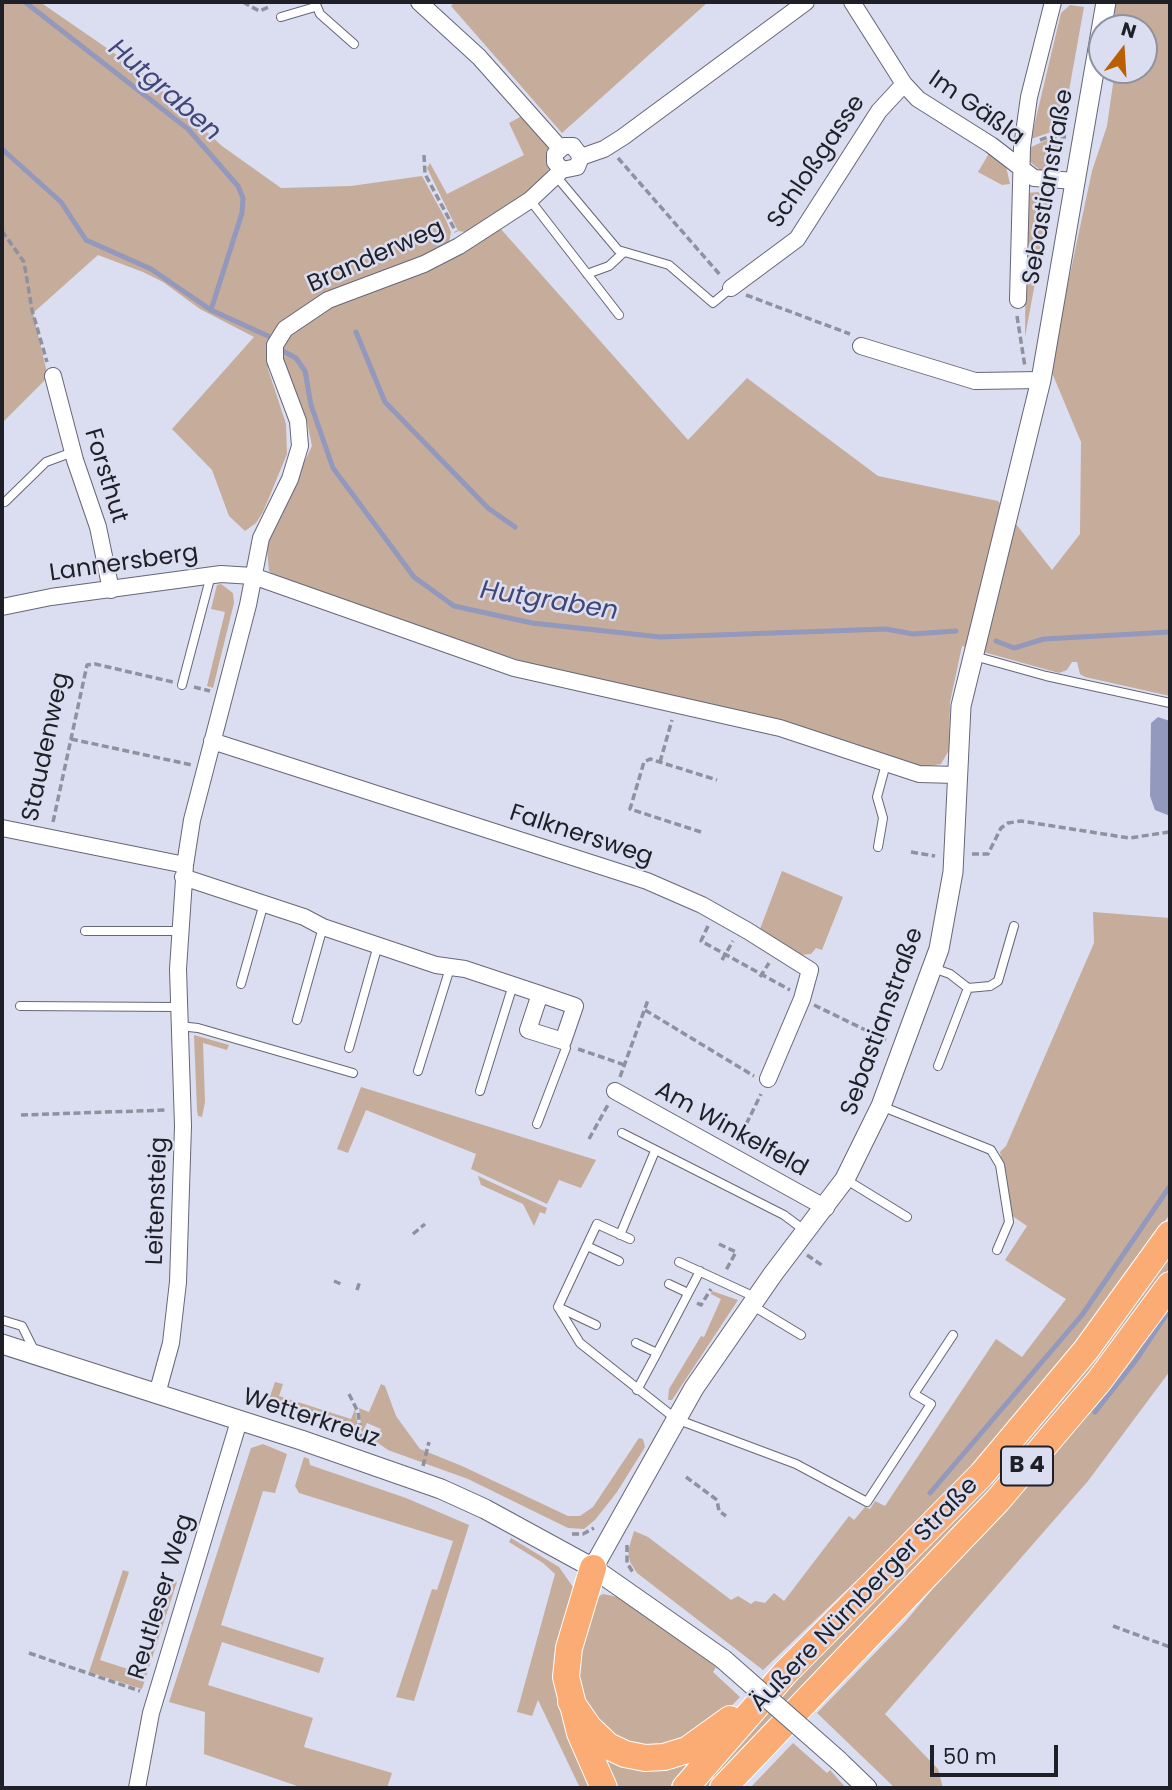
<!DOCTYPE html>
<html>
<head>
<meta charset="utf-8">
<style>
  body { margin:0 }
  #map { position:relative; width:1172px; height:1790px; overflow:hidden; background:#dbdef0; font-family:Poppins,sans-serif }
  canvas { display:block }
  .frame { position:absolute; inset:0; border:4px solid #1f2027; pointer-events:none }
  .north { position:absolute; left:1088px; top:14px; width:70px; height:70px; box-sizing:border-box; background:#dbdef0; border:2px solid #9092a0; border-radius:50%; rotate:17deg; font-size:19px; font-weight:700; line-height:28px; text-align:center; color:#1f2027 }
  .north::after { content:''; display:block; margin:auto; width:24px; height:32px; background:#ba5f02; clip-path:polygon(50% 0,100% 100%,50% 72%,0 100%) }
  .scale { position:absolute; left:930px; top:1745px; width:128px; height:32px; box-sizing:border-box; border:4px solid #1f2027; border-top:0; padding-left:9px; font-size:21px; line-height:24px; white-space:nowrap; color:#1f2027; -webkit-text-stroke:5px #dbdef0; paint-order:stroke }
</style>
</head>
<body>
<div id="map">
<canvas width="1172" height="1790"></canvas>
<div class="frame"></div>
<div class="north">N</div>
<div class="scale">50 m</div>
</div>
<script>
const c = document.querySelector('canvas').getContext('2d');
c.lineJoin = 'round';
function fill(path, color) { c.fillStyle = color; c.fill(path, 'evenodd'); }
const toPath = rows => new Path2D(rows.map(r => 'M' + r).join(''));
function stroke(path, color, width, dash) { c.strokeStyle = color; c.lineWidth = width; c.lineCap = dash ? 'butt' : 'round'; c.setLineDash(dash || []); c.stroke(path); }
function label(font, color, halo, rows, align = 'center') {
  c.font = font + ' Poppins,sans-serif'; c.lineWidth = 5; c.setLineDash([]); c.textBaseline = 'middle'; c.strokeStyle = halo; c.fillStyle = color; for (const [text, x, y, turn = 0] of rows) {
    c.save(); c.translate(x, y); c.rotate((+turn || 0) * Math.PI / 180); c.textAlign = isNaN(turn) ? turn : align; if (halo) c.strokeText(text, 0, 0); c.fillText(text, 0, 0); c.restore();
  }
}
fill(toPath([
  [2,2,40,2,143,73,222,146,281,188,351,186,422,176,446,220,451,232,449,243,413,261,327,293,289,318,268,355,268,369,286,424,287,454,263,512,256,523,245,531,229,516,212,470,172,429,254,337,200,309,163,282,143,272,98,255,33,313,48,377,2,423],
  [455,2,708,2,562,133,451,6],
  [1114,2,1170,2,1170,696,1085,677,1080,674,1077,662,1072,662,1067,670,1059,673,962,646,950,702,949,750,941,764,924,767,782,721,542,668,282,580,269,571,267,548,273,526,312,446,306,417,279,350,283,340,315,314,500,228,688,440,747,378,878,476,998,501,1052,570,1080,534,1081,442,1050,368,1092,171,1107,126,1115,70,1144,70,1144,28,1116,28],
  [1070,5,1084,7,1065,113,1056,112,1051,132,1031,139,1061,13],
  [522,116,548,147,551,165,546,175,535,188,490,218,465,232,458,231,427,168,430,163,447,194,524,155,509,123],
  [1051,138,1062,141,1058,170,1040,170,1028,160,1029,148],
  [991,150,1005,162,1010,184,1002,185,978,172],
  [1052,191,1025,337,1026,193],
  [221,584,233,593,234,603,213,688,207,686,225,612,211,609,217,585],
  [782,871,843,897,822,950,816,948,811,954,800,955,760,929],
  [1093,912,1170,918,1170,1214,1057,1367,948,1493,763,1670,637,1573,630,1562,628,1551,634,1531,648,1537,731,1600,738,1596,751,1604,755,1601,765,1603,774,1593,784,1601,849,1516,854,1520,865,1507,870,1509,875,1501,885,1506,996,1339,1022,1357,1066,1299,1005,1260,1027,1226,1011,1215,1000,1152,1006,1146,1094,943],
  [194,1035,229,1045,227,1050,203,1043,205,1102,202,1117,198,1116,197,1110],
  [361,1087,596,1160,581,1188,559,1180,547,1204,471,1169,476,1154,366,1110,348,1153,337,1149],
  [478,1176,547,1208,545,1214,540,1212,534,1226,523,1204,481,1185],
  [1170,1248,1170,1267,1147,1301,1022,1457,710,1788,696,1788,756,1720,861,1614],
  [712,1291,738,1300,672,1400,668,1400,669,1389,701,1336,704,1337,721,1299,711,1294],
  [1170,1304,1170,1371,1088,1481,885,1714,938,1769,943,1788,895,1788,817,1713,905,1622],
  [275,1382,283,1384,279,1396,351,1419,355,1409,359,1432,268,1402],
  [381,1384,385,1386,396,1416,420,1449,462,1466,568,1516,580,1516,593,1507,639,1438,643,1439,645,1447,617,1492,595,1520,584,1529,568,1528,468,1479,388,1450,375,1441,381,1429,367,1423,362,1433,359,1408,369,1412],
  [263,1444,287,1454,275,1493,263,1491,221,1625,324,1658,319,1673,222,1642,208,1685,313,1718,304,1747,392,1773,387,1788,303,1788,204,1754,205,1712,169,1702,251,1448],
  [304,1457,309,1459,310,1465,406,1498,469,1525,414,1701,396,1697,432,1589,437,1590,453,1541,299,1493,295,1486],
  [511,1538,559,1567,573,1587,554,1671,555,1688,566,1726,597,1788,580,1788,538,1700,532,1716,517,1712,555,1574,543,1563,509,1542],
  [123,1570,129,1572,100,1660,140,1673,171,1580,177,1582,142,1689,89,1672],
  [603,1594,618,1597,657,1623,716,1667,713,1672,740,1697,714,1724,681,1747,623,1747,584,1705,577,1662,598,1597],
  [793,1743,827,1773,830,1770,846,1788,750,1788],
  [602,1757,696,1759,671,1788,613,1788]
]), '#c6ac9b');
fill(toPath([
  [1158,717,1170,721,1170,816,1155,810,1150,796,1151,723]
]), '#9398bd');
stroke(toPath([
  [25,2,188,129,238,186,243,198,242,213,211,310],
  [2,149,61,202,86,240,151,269,211,310,268,336],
  [356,332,385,402,488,508,515,527],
  [281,350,296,358,305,371,311,405,333,468,414,577,454,606,532,623,660,637,886,629,913,634,956,631],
  [996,641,1014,648,1044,639,1170,632],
  [1095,1412,1136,1360,1170,1309],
  [930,1493,1082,1315,1170,1186]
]), '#9398bd', 5);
const service = toPath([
  [315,2,320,14,354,44],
  [281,17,315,7],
  [556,176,618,250,669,265,713,303,731,288],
  [530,200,619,315],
  [587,274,609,266,624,252],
  [5,502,46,462,73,452],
  [974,656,1046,676,1170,703],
  [182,685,211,575],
  [878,847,883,818,877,797,886,764],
  [85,931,179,931],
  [933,968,950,974,968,988,938,1066],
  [241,984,264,903],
  [968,988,990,986,998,981,1014,926],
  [20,1006,178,1007],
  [297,1020,323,927],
  [179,1026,198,1028,353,1073],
  [349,1048,378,945],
  [418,1071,450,968],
  [480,1091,513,985],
  [881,1106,991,1150,1000,1165,1009,1222,997,1250],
  [537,1124,566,1048,563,1041],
  [622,1133,784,1215,804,1230],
  [845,1179,907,1217],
  [620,1235,655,1151],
  [587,1246,619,1261],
  [679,1262,757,1298],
  [669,1284,688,1293],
  [753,1306,801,1335],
  [558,1307,580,1343,676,1419,796,1464,867,1502,931,1404,914,1394,953,1335],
  [558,1307,597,1224,630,1239],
  [558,1307,596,1325],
  [2,1320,22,1326,35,1352],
  [636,1343,657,1353,700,1271],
  [637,1390,657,1353]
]);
const minor = toPath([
  [419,2,479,57,560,148],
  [852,2,904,84,918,99,991,145,1034,178,1075,181],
  [581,157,604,149,623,137,806,2],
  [731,288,797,239,879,111,904,84],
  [1018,300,1022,147,1029,97,1053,2],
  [861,346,975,381,1041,380],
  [53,376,75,460,98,527,111,590],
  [2,607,51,597,221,574,253,576,514,668,780,728,919,774,957,775],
  [212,741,647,881,702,905,748,931,810,970,802,999,768,1079],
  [2,828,185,865],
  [183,877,304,917,323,927,436,965,465,969,540,994,575,1006,563,1041,528,1030,540,994],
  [615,1091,826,1208],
  [157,1394,171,1343,178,1282,183,1126,178,969,185,865,192,820,248,605,261,538,290,479,300,446,298,421,275,360,275,345,285,329,328,300,424,264,459,246,530,200,562,170,577,167,581,157,573,146,564,146,555,154,555,162,562,170],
  [137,1788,151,1713,239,1421]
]);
const tertiary = toPath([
  [2,1344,301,1440,441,1489,485,1509,593,1568,723,1659],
  [593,1568,694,1388,773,1274,845,1179,881,1106,939,949,953,872,961,706,1041,380,1106,2],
  [839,1761,867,1788]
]);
const trunk = toPath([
  [593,1568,569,1648,566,1677,580,1733,604,1788],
  [571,1702,589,1728,608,1746,625,1754,645,1758,664,1757,687,1750,730,1719],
  [685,1788,785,1673,982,1474,1086,1350,1170,1234],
  [723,1788,998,1500,1099,1381,1170,1285]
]);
stroke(service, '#656778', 10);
stroke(minor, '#656778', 18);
stroke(tertiary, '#656778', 21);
stroke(trunk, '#fff', 28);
stroke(toPath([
  [243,2,259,11,269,7],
  [1040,140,1051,136,1066,137],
  [424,155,425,174,456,232],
  [618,158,721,276],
  [2,231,24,262,32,310,47,362],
  [746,295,850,334],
  [1017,316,1025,367],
  [194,687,210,691],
  [71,739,192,765],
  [660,762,672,720],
  [53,822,87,665,95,664,173,682],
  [701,832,630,809,644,762,650,759,717,780],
  [911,852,935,856],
  [972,854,988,854,1001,828,1008,823,1021,821,1129,838,1170,832],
  [708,926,701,941,790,990],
  [722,960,733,941],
  [760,977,769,963],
  [814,1005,886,1040],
  [645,1010,754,1076],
  [578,1049,625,1065],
  [620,1077,648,1000],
  [21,1115,166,1110],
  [589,1139,609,1103],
  [737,1143,761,1094],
  [413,1234,425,1224],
  [719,1244,736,1252,725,1272],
  [807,1255,823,1266],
  [334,1281,341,1284],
  [357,1290,360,1281],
  [697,1303,701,1305,711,1289],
  [349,1394,358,1412,362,1442],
  [423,1466,429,1442],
  [686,1477,717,1500,719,1511,726,1516],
  [572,1534,583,1534,594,1528],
  [627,1545,627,1563,634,1574],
  [1113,1626,1170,1647],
  [29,1653,140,1691]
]), '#8f919e', 3.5, [7, 3.5]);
stroke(service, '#fff', 8);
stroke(minor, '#fff', 16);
stroke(tertiary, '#fff', 19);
stroke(trunk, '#faac74', 26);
const tertiaryBridge = toPath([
  [723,1659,839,1761]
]);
stroke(tertiaryBridge, '#656778', 21, []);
stroke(tertiaryBridge, '#fff', 19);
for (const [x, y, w] of [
  [1027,1466,52]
]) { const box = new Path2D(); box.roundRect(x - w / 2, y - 19.5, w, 39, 5); c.fillStyle = '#dbdef0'; c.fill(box); stroke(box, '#1f2027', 2); }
label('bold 23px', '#1f2027', null, [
  ["B 4",1027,1466]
]);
label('24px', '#1f2027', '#dbdef0', [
  ["Im Gäßla",976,109,35],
  ["Schloßgasse",817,162,-56],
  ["Sebastianstraße",1049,187,-80],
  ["Branderweg",376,257,-24],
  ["Forsthut",105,476,73],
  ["Lannersberg",124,564,-8],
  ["Staudenweg",47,747,-78],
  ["Falknersweg",581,836,18],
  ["Sebastianstraße",883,1022,-70],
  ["Am Winkelfeld",731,1130,29],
  ["Leitensteig",158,1201,-88],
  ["Wetterkreuz",311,1419,18],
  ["Äußere Nürnberger Straße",865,1595,-46],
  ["Reutleser Weg",162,1597,-73]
]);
label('italic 26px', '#424578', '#dbdef0', [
  ["Hutgraben",164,91,41],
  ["Hutgraben",549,602,9]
]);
</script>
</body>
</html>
